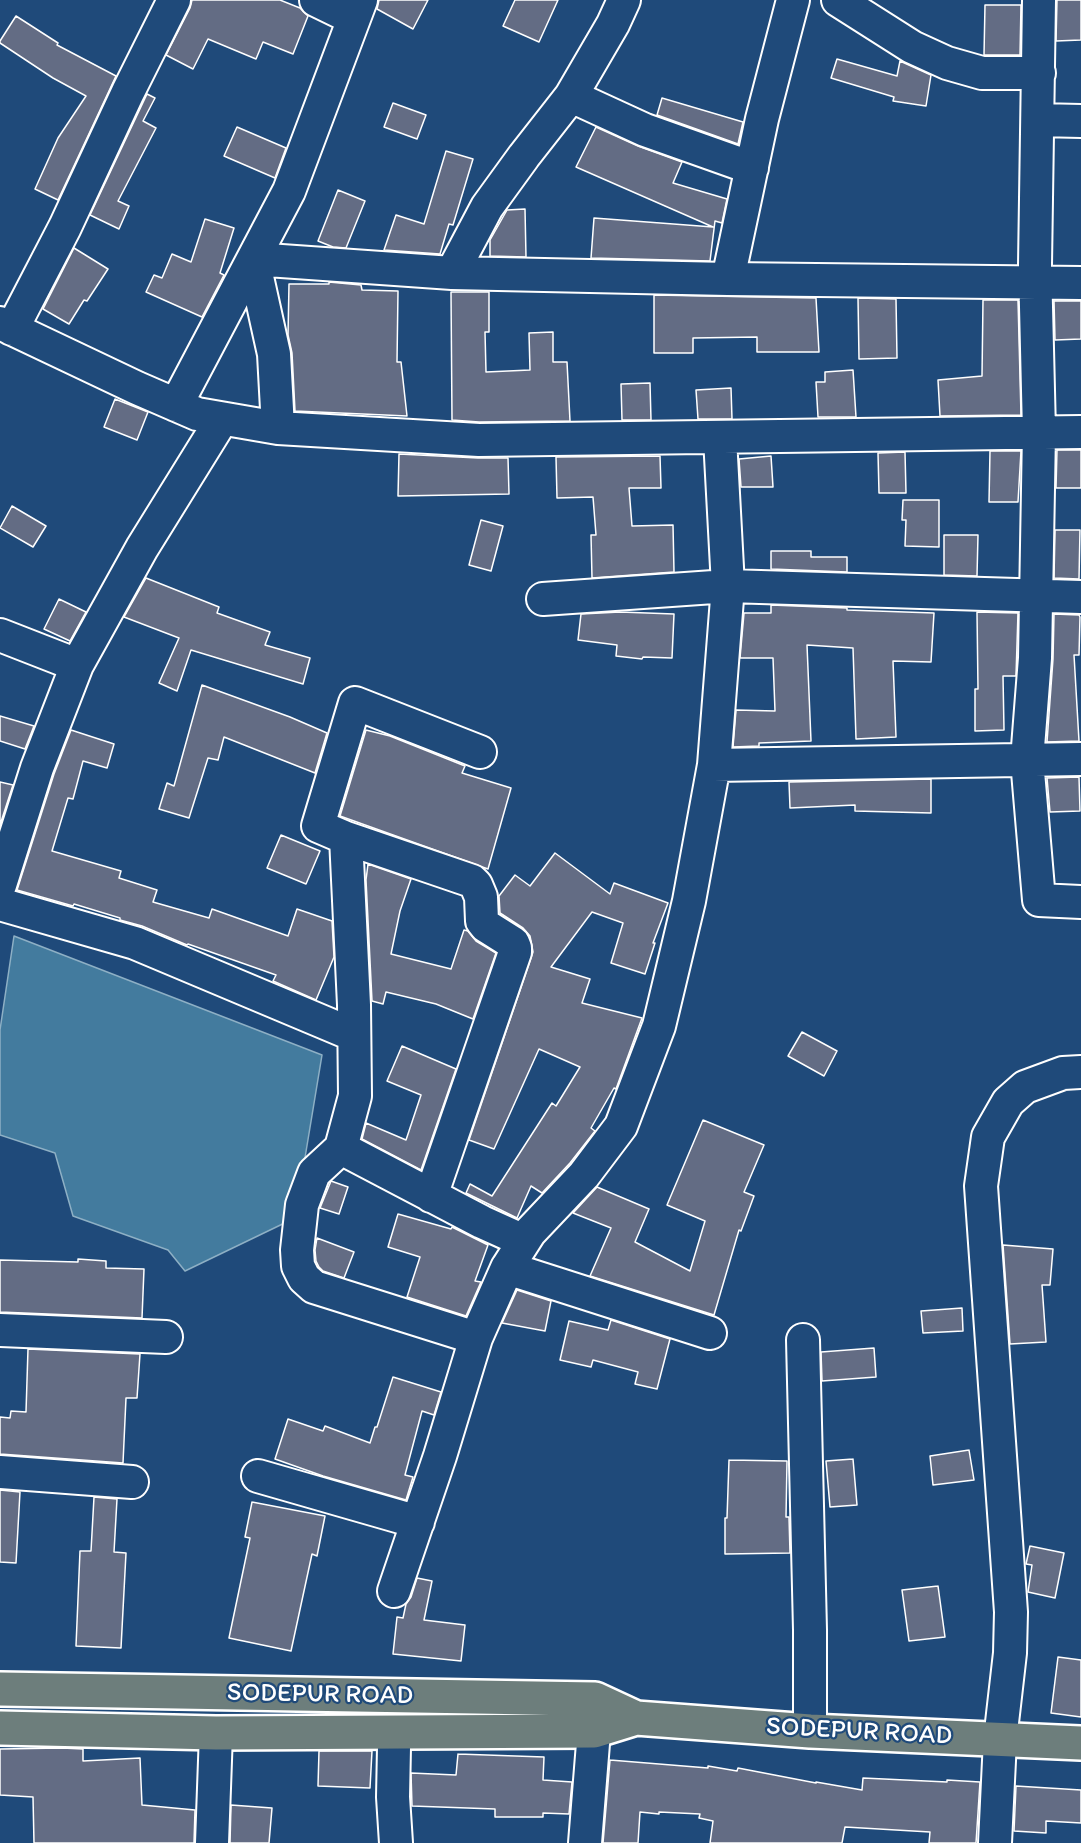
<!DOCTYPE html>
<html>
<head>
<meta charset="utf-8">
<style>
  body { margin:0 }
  canvas { display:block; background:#1f4a7a }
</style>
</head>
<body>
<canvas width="1081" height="1843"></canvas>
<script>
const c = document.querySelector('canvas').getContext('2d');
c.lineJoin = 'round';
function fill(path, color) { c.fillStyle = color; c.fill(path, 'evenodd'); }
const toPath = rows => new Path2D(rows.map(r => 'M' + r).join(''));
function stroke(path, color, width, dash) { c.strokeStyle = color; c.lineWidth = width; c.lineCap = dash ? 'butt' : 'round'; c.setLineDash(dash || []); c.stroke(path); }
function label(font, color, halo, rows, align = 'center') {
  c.font = font + ' Itim,sans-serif'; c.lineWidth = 4.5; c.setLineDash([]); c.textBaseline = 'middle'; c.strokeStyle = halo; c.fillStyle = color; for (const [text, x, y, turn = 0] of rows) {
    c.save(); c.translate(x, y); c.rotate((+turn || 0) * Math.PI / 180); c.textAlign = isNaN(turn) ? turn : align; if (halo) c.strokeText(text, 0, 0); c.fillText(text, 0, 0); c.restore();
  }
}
const water = toPath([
  [14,936,322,1055,295,1218,185,1271,168,1250,73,1216,55,1153,0,1135,0,1030,14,936]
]);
fill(water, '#437b9e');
stroke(water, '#8eb0c5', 1.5);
const building = toPath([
  [192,0,280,0,300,8,308,16,293,54,263,42,256,59,208,39,193,69,166,55,190,8,192,0],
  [379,0,428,0,413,29,377,9,379,0],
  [515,0,558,0,539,42,503,26,515,0],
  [1057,0,1081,0,1081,40,1056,41,1057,0],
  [985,5,1021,5,1020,55,984,55,985,5],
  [16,16,58,43,57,45,116,76,58,200,35,189,58,138,86,96,53,78,0,43,0,41,16,16],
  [837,59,897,76,900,61,931,75,926,106,893,101,894,97,831,78,837,59],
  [147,94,155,98,143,121,156,128,118,201,129,206,119,229,90,215,147,94],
  [662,98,743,122,738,144,657,115,662,98],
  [393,103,426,115,417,139,384,127,393,103],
  [237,127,286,148,275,178,224,156,237,127],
  [596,127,638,146,682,162,673,183,727,199,722,223,715,221,710,261,591,258,594,218,713,227,576,167,596,127],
  [446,151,473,159,453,225,449,224,440,254,384,250,396,215,424,224,446,151],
  [338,190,365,201,346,248,333,247,318,241,338,190],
  [525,209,526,257,490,256,490,240,507,210,525,209],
  [205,219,234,228,220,273,224,275,202,317,146,292,154,275,162,278,172,254,191,262,205,219],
  [74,248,108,269,87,301,84,300,69,324,43,309,74,248],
  [329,282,361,285,362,290,398,291,397,362,401,362,407,416,295,411,292,353,288,335,289,284,329,284,329,282],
  [451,292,489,292,489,332,485,332,486,372,530,370,529,333,553,332,553,362,567,362,570,421,479,422,452,420,451,292],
  [654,295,816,298,819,352,757,352,757,337,693,338,693,353,654,353,654,295],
  [858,298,896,299,897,358,859,359,858,298],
  [983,300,1018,300,1021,415,940,416,938,380,982,376,983,300],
  [1054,301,1081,301,1081,339,1055,340,1054,301],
  [853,370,856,417,818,417,816,382,825,382,825,372,853,370],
  [650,383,651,420,622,420,621,384,650,383],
  [731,388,732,419,698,419,696,390,731,388],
  [115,399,148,412,137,440,104,427,115,399],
  [1057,450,1081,450,1081,488,1056,488,1057,450],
  [990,451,1021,451,1018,502,989,502,990,451],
  [905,452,906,493,879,493,878,453,905,452],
  [399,454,478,458,508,458,509,494,398,496,399,454],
  [660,456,661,488,629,488,632,526,673,525,674,572,592,578,591,535,596,535,593,497,557,498,556,457,660,456],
  [771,456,773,487,741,487,739,459,771,456],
  [903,500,939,500,939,547,905,546,906,520,902,520,903,500],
  [12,506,46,526,33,547,0,528,12,506],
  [481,520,503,526,491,571,469,565,481,520],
  [1055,530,1080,530,1079,579,1054,578,1055,530],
  [944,535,978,535,977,576,944,575,944,535],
  [771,551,811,551,811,557,847,557,847,572,771,569,771,551],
  [146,578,219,607,217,613,270,632,265,645,310,658,303,684,191,650,177,691,159,683,179,638,124,617,146,578],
  [59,599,86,612,70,641,44,629,59,599],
  [771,605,847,608,847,610,934,613,931,662,893,661,896,737,856,739,853,648,807,645,811,741,759,743,759,746,733,747,736,710,775,711,773,658,740,658,744,613,771,613,771,605],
  [620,612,674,614,672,658,643,657,642,659,616,656,617,645,578,640,581,614,620,612],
  [977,612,1018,613,1016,676,1003,676,1004,730,975,731,975,689,978,689,977,612],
  [1054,614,1079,615,1080,617,1079,655,1074,655,1079,741,1047,742,1053,659,1054,614],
  [202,685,290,717,327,733,315,773,224,737,218,760,208,758,189,818,159,809,167,783,174,786,202,685],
  [0,716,34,726,25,749,0,741,0,716],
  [71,730,114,744,107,768,83,761,73,799,68,798,52,851,121,871,119,878,157,890,153,902,209,918,212,909,288,936,297,909,332,921,334,957,316,1000,273,981,276,975,188,944,187,945,142,926,120,920,120,918,74,904,73,906,17,890,54,774,71,730],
  [366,730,390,736,465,766,462,773,511,788,488,869,340,816,366,730],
  [1079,777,1080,811,1050,812,1047,778,1079,777],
  [931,779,931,813,855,811,855,805,790,808,789,782,931,779],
  [0,782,13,785,0,825,0,782],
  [281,835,320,851,306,884,267,868,281,835],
  [555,853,610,894,614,883,668,903,653,943,655,943,645,974,611,963,623,923,592,912,551,967,590,979,582,1003,642,1018,616,1089,614,1088,591,1128,595,1131,570,1163,542,1193,531,1186,517,1218,466,1193,470,1184,492,1196,552,1103,556,1106,580,1067,539,1049,494,1149,469,1140,533,952,530,936,523,928,500,913,499,896,515,875,530,886,555,853],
  [368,864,411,879,400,911,391,954,451,969,464,930,468,931,476,941,496,953,473,1019,436,1004,386,992,383,1004,372,1001,366,880,368,864],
  [802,1032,837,1051,824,1076,788,1056,802,1032],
  [402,1046,456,1069,421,1170,362,1139,366,1123,406,1140,421,1095,387,1081,402,1046],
  [703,1120,764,1145,744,1192,754,1196,741,1231,739,1230,714,1315,590,1276,611,1228,573,1213,597,1187,649,1209,635,1242,690,1271,705,1221,667,1205,703,1120],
  [331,1181,348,1187,339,1214,320,1208,331,1181],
  [398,1214,451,1229,452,1227,488,1245,475,1281,481,1282,466,1316,407,1297,420,1257,388,1247,398,1214],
  [317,1238,354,1252,344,1278,323,1271,319,1267,316,1261,315,1250,317,1238],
  [1003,1245,1053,1249,1050,1285,1042,1285,1046,1342,1010,1344,1003,1245],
  [78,1259,106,1261,106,1268,144,1269,142,1318,0,1312,0,1260,78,1262,78,1259],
  [517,1290,551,1301,545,1331,502,1323,517,1290],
  [962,1308,963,1331,923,1333,921,1311,962,1308],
  [611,1320,670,1339,657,1389,635,1384,638,1372,593,1360,591,1367,560,1360,569,1321,608,1330,611,1320],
  [874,1348,876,1377,822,1381,821,1352,874,1348],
  [28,1349,140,1354,137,1398,126,1398,123,1463,0,1454,0,1417,10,1418,11,1411,26,1412,28,1349],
  [393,1377,441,1392,434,1415,422,1411,405,1475,413,1477,406,1500,323,1476,275,1459,288,1419,323,1431,325,1426,370,1443,375,1427,377,1427,393,1377],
  [969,1450,974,1480,933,1485,930,1456,969,1450],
  [853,1459,857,1505,830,1507,826,1461,853,1459],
  [729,1460,787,1461,786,1517,789,1517,790,1553,725,1554,725,1518,727,1518,729,1460],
  [0,1490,20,1492,16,1563,0,1562,0,1490],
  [94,1497,117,1499,114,1552,126,1553,121,1648,76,1646,80,1551,91,1551,94,1497],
  [252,1502,325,1516,317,1556,312,1554,291,1651,229,1638,250,1538,245,1537,252,1502],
  [1030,1546,1064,1553,1055,1598,1028,1592,1032,1565,1026,1564,1030,1546],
  [417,1578,432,1581,424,1620,465,1625,461,1661,393,1654,397,1617,403,1618,406,1604,411,1597,417,1578],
  [938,1586,945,1637,909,1641,902,1590,938,1586],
  [1058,1657,1081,1660,1081,1717,1051,1713,1058,1657],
  [62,1748,83,1749,83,1761,140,1758,142,1805,195,1810,194,1843,34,1843,33,1797,0,1795,0,1749,62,1748],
  [319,1751,372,1751,370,1788,318,1786,319,1751],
  [458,1754,544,1757,543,1780,572,1782,569,1814,543,1813,543,1817,495,1817,495,1809,412,1806,411,1773,456,1775,458,1754],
  [610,1760,708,1768,708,1766,737,1771,738,1768,816,1783,816,1782,862,1790,863,1778,947,1782,947,1780,980,1782,976,1843,929,1843,930,1832,845,1827,842,1843,710,1843,713,1821,699,1818,700,1814,659,1812,659,1814,640,1812,638,1843,603,1843,610,1760],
  [1016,1786,1081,1790,1081,1823,1046,1821,1046,1833,1014,1831,1016,1786],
  [231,1805,272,1808,269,1843,230,1843,231,1805]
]);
fill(building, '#636c84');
stroke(building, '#fff', 1.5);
const minor = toPath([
  [316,0,353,18],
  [838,0,912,47,947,63,982,73,1039,73],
  [1039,0,1035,265,1039,432,1035,658,1027,760,1039,900,1081,902],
  [571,96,645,130,752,168],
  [1038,120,1081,121],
  [452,273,487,207,524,156,571,96,613,24,624,0],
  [728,279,762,119,793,0],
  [0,323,137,388,197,414,278,428,479,440,1081,432],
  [12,329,65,227,128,92,174,0],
  [176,405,289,191,361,0],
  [278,428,274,354,253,259,452,273,728,279,1081,283],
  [543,599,728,586,1081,597],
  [0,635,77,665],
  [714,765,1081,759],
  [346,838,318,826,355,703,480,752],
  [0,885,37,768,77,665,142,548,222,419],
  [0,904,135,943,354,1035],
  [341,1148,482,1222,524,1241],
  [431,1196,515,952,515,948,513,943,486,926,482,921,481,897,476,885,472,881,346,838,354,1005,355,1096,341,1148,314,1173,302,1205,297,1250,298,1266,304,1278,314,1287,476,1338],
  [507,1268,710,1333],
  [0,1330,166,1337],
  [803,1340,810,1630,810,1731],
  [0,1472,132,1482],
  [258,1476,418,1522],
  [394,1591,440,1456,476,1338,507,1268,530,1232,584,1175,621,1126,659,1026,689,901,714,765,728,586,720,438],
  [394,1747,393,1797,396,1843],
  [212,1843,216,1733],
  [585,1843,594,1731],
  [995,1843,1000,1740,1010,1653,1011,1612,981,1186,988,1137,1008,1102,1025,1087,1063,1073,1081,1072]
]);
const major = toPath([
  [0,1689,595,1699,636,1718,594,1731,216,1733,0,1728],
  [636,1718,810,1731,1081,1743]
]);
stroke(minor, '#fff', 36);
stroke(major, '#fff', 38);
stroke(minor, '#1f4a7a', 32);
stroke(major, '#6d7e7c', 33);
label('26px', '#fff', '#1f4a7a', [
  ["SODEPUR ROAD",320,1695,1],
  ["SODEPUR ROAD",859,1732,3]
]);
</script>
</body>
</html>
